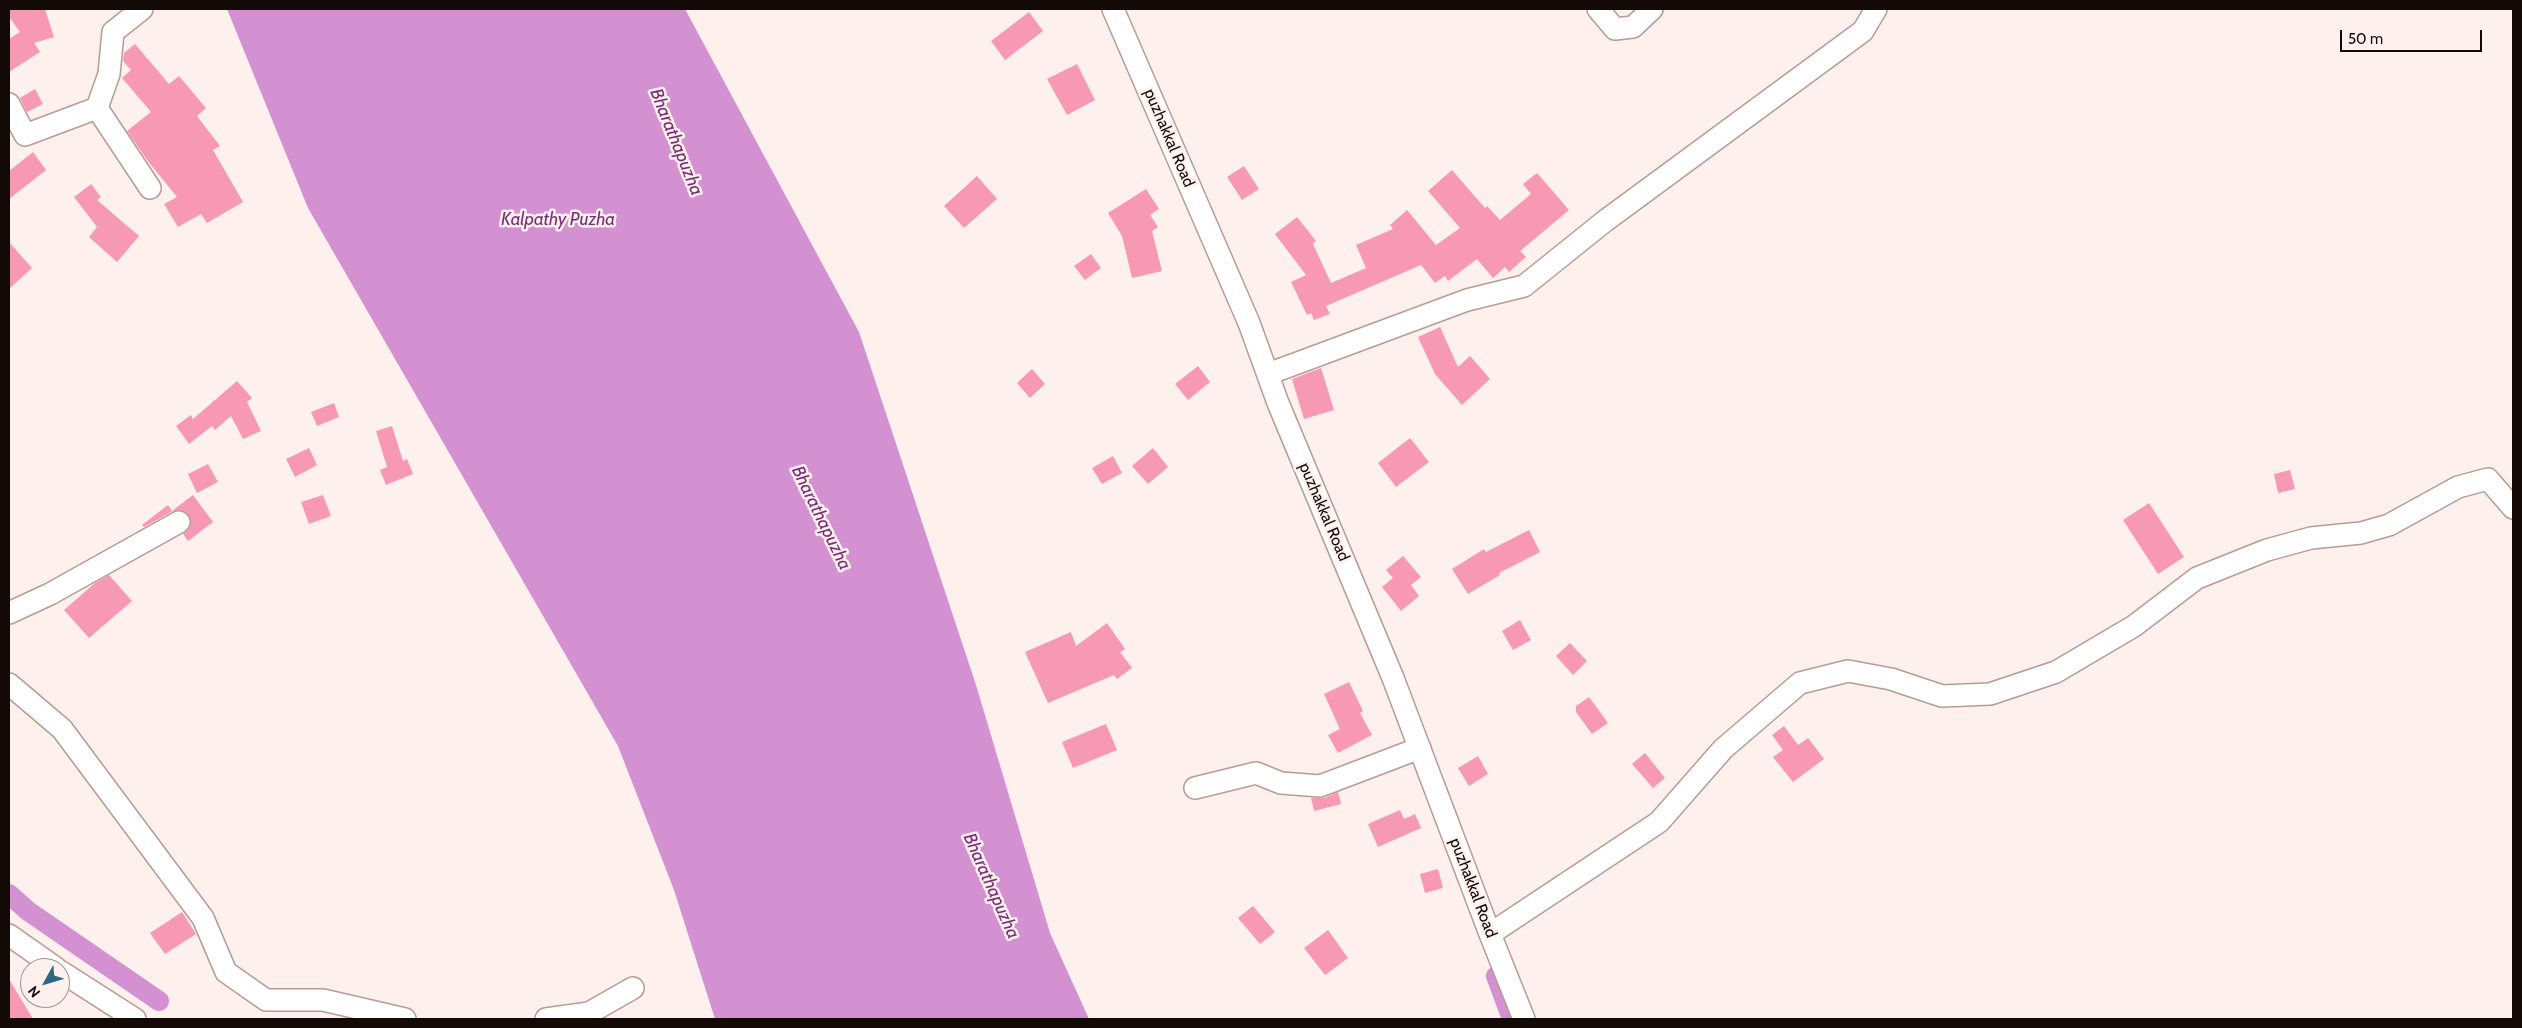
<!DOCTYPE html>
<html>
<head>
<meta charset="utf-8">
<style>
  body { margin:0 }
  #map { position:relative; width:2522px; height:1028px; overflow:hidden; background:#fef0ed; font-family:Cabin,sans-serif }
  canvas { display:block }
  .frame { position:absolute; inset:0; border:10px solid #130907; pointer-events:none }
  .north { position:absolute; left:20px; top:958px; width:50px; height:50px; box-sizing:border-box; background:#fef0ed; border:1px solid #a09491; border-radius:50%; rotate:231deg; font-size:14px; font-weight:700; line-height:20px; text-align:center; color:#130907 }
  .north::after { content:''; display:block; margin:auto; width:18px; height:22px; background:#2d6780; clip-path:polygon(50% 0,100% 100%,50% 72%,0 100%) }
  .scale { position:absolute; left:2340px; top:30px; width:142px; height:22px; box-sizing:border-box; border:2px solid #130907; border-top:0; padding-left:6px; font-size:15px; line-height:18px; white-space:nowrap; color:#130907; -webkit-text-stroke:4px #fef0ed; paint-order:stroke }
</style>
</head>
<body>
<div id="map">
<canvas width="2522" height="1028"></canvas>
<div class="frame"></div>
<div class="north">N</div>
<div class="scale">50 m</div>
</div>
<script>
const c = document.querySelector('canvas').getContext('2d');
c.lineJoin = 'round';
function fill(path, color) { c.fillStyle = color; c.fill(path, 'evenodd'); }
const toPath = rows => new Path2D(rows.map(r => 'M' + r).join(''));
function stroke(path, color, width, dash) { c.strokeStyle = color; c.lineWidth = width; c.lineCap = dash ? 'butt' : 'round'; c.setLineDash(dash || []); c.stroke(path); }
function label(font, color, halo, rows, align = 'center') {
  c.font = font + ' Cabin,sans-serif'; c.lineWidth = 5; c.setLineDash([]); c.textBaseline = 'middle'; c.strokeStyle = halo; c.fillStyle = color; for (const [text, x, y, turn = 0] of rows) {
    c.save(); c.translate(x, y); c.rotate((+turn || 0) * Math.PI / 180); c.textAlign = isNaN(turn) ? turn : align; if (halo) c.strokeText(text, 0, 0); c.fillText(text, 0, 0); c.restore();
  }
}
fill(toPath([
  [227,9,685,9,859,332,976,685,1050,933,1089,1019,715,1019,674,890,618,746,308,208]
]), '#d491d1');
stroke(toPath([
  [9,894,28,911,159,1001],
  [1496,976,1512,1019]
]), '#d491d1', 20);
fill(toPath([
  [9,9,45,9,54,37,34,43,40,52,9,72,9,39,20,32,9,17],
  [1029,12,1043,31,1005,60,991,41],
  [135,44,169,84,179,76,206,108,197,116,220,146,213,150,243,202,207,223,201,214,178,227,164,204,177,197,147,160,127,131,151,112,122,78,131,70,123,61,124,53],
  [1077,64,1095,100,1067,115,1047,79],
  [35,89,43,104,27,112,20,98],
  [33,152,46,170,9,199,9,171],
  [1244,166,1259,189,1242,200,1227,177],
  [1452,170,1485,208,1487,206,1500,220,1531,194,1523,184,1537,173,1569,210,1520,251,1526,257,1509,272,1505,267,1493,278,1477,259,1448,281,1445,276,1435,283,1421,265,1326,306,1330,314,1314,320,1311,313,1307,315,1291,282,1306,275,1275,234,1297,217,1316,241,1313,244,1331,283,1366,268,1356,245,1393,229,1390,225,1407,210,1436,245,1460,228,1428,191],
  [977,176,997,199,964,228,944,206],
  [91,184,101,197,97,200,139,236,117,262,89,237,97,227,74,197],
  [1146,189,1159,209,1150,215,1158,227,1152,231,1162,271,1132,278,1122,236,1108,213],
  [9,242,32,268,9,289],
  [1091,254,1101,268,1085,280,1074,266],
  [1440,327,1458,367,1470,356,1490,379,1462,405,1435,374,1418,337],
  [1198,366,1210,382,1188,400,1175,384],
  [1321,368,1334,410,1304,419,1292,379],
  [1032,369,1045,384,1030,398,1017,383],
  [237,381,252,398,247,402,261,431,243,439,231,416,215,430,212,426,189,444,176,426,191,415,193,419],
  [334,403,339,417,317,426,311,412],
  [392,426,403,461,407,459,413,474,386,485,380,470,387,467,376,431],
  [1410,438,1429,462,1396,487,1378,463],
  [309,448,317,465,295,477,286,459],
  [1153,448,1168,467,1148,484,1132,466],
  [1113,456,1122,473,1102,484,1092,468],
  [208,464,218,482,197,493,188,474],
  [2290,470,2295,489,2278,493,2274,474],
  [193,495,213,522,188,541,183,534,189,529,191,522,185,511,173,511,144,527,142,525,168,505,172,511],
  [323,495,331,516,309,524,301,502],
  [2149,503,2184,557,2158,574,2123,520],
  [1529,530,1540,552,1499,573,1500,575,1468,594,1452,569,1484,549,1486,552],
  [1403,556,1421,577,1411,585,1419,596,1401,611,1382,587,1393,578,1386,570],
  [109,575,132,601,89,638,64,610,95,583],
  [1520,620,1531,640,1513,650,1502,631],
  [1107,623,1125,649,1120,652,1132,668,1117,679,1114,675,1048,703,1025,652,1071,632,1076,646],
  [1570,643,1587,661,1573,675,1556,656],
  [1349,682,1363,711,1360,713,1372,735,1338,753,1328,735,1340,729,1324,694],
  [1589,697,1608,723,1592,734,1576,712,1576,706],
  [1106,724,1117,750,1073,768,1062,742],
  [1784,726,1798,745,1808,738,1824,759,1793,782,1773,757,1783,750,1772,735],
  [1645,753,1665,778,1653,788,1632,764],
  [1478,756,1488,774,1469,786,1458,768],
  [1338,792,1341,804,1314,811,1311,798,1324,798],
  [1400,810,1404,819,1415,814,1421,828,1378,847,1368,824],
  [1438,869,1443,888,1425,893,1420,874],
  [1253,906,1275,932,1260,944,1238,918],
  [182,912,196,934,165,954,150,933],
  [1328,930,1348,958,1325,975,1304,948],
  [9,979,33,1019,9,1019]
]), '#f799b5');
const minor = toPath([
  [1113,9,1249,323,1278,403,1393,678,1490,934,1524,1019],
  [1598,9,1615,29,1633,27,1652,9],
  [9,104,25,135,97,108,109,74,113,32,142,9],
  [97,108,150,188],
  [1268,374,1467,300,1524,286,1605,221,1863,31,1876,9],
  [9,613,50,594,179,522],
  [9,684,62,729,203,918,226,972,266,1000,323,1000,405,1019],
  [1195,788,1256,773,1281,783,1320,786,1420,748],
  [1490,934,1659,822,1723,749,1800,683,1848,671,1891,679,1942,696,1990,694,2056,672,2134,626,2197,578,2267,550,2311,538,2361,533,2389,525,2458,487,2488,479,2513,508],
  [9,935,56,968],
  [60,971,135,1019],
  [546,1019,589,1013,633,988]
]);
stroke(minor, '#b99b94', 24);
stroke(minor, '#fff', 21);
label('16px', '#130907', '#fef0ed', [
  ["puzhakkal Road",1169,138,67],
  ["puzhakkal Road",1324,512,67],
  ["puzhakkal Road",1473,888,69]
]);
label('italic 18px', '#792b79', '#fef0ed', [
  ["Bharathapuzha",676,142,68],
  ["Kalpathy Puzha",558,220],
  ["Bharathapuzha",821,518,64],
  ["Bharathapuzha",991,886,66]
]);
</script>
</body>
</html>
